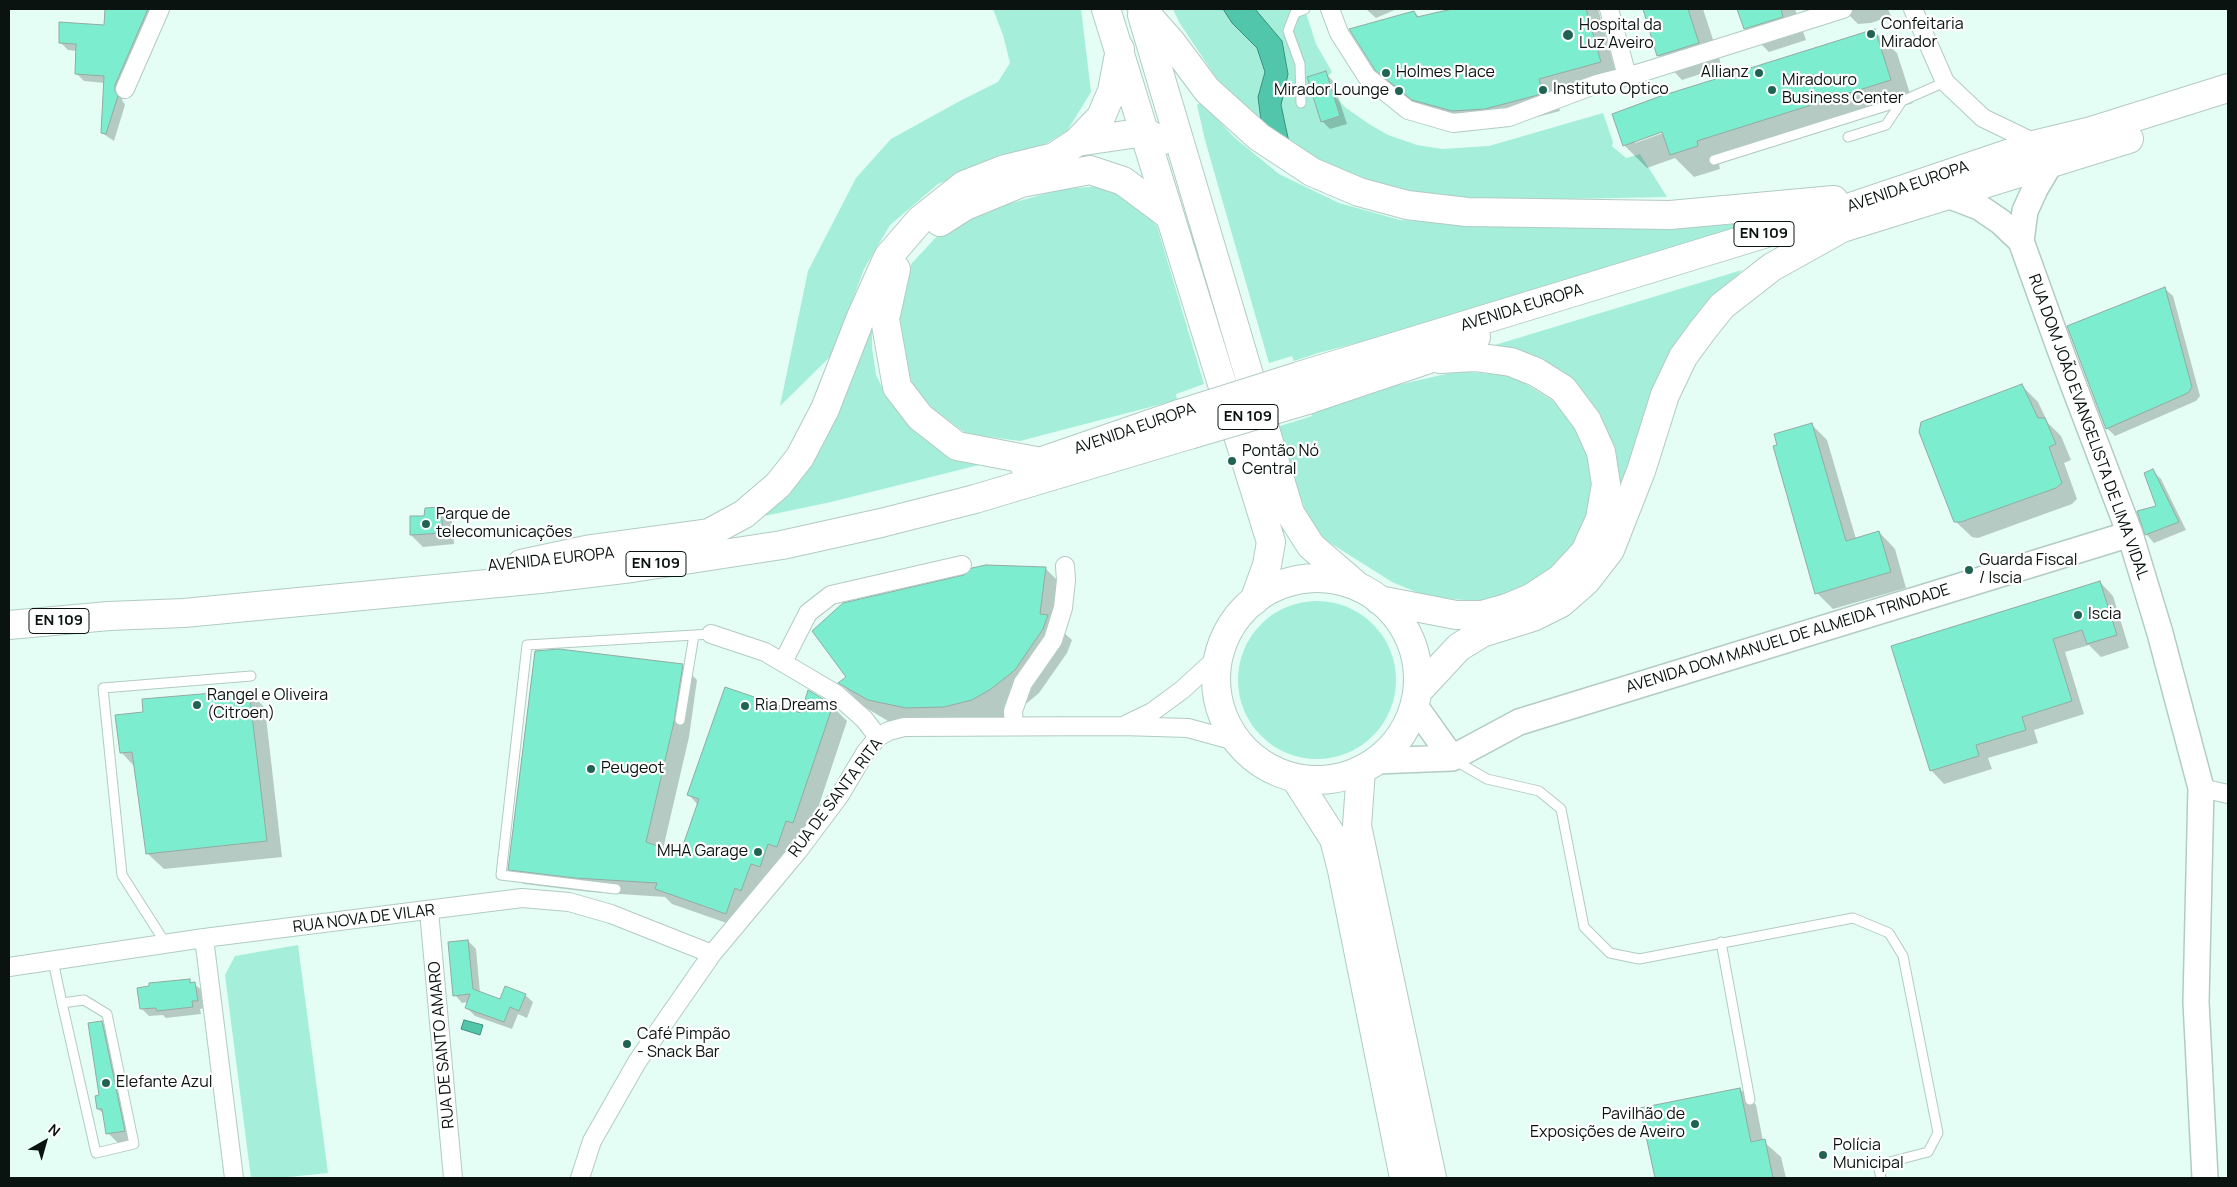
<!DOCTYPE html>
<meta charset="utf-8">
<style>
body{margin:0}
#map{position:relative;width:2237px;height:1187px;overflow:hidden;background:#e4fdf5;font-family:Manrope,sans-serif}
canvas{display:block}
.frame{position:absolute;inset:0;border:10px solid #0a1310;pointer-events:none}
.north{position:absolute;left:20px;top:1117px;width:50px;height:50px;-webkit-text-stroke:4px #fff;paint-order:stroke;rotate:38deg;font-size:14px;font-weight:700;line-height:20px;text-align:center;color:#0a1310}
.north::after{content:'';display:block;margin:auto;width:18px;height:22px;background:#0a1310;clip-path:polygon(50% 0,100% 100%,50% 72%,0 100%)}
</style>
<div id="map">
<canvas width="2237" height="1187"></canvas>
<div class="frame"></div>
<div class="north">N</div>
</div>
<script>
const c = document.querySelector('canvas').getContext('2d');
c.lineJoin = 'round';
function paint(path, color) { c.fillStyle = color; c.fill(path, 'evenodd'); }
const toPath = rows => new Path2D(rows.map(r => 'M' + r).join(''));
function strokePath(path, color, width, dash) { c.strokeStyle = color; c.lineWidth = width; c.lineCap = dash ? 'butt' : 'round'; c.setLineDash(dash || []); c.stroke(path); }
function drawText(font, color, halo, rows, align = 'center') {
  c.font = font + ' Manrope,sans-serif'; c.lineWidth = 4.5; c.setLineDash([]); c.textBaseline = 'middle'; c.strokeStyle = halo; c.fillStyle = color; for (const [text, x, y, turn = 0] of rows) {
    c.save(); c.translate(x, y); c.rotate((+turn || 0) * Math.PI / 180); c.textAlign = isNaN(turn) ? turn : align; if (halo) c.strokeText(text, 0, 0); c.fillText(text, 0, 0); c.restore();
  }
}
const green = toPath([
 [993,9,1081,9,1091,92,1067,131,1042,146,969,171,938,184,890,225,864,269,832,355,780,406,808,271,856,178,891,139,958,102,998,82,1010,63,1003,35],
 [1173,9,1295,9,1306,13,1316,44,1332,72,1323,81,1328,90,1346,108,1369,124,1388,135,1417,145,1442,149,1489,146,1603,113,1613,142,1612,146,1626,158,1640,154,1667,197,1515,200,1424,197,1316,165,1217,90,1215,76,1179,22],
 [1201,102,1235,138,1279,174,1339,203,1400,220,1487,224,1767,219,1418,327,1318,353,1294,361,1292,356,1269,363,1205,140,1197,105],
 [1102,186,1134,202,1157,226,1204,384,1176,394,1177,400,1020,441,967,434,934,410,914,387,901,355,895,321,898,292,912,263,941,232,976,213,1062,189],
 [1742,270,1694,322,1615,516,1606,435,1495,345],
 [872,310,872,348,876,375,887,397,907,422,928,441,947,453,979,465,831,502,755,518],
 [1459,371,1513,376,1555,402,1586,438,1593,473,1591,507,1576,542,1544,575,1518,591,1477,601,1428,597,1392,582,1324,539,1306,513,1277,427,1312,416,1310,410,1380,389],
 '1238 680a79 79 0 1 1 158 0a79 79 0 1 1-158 0Z',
 [298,945,328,1173,279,1178,251,1178,225,975,235,956]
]);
const water = toPath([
 [1223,9,1255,9,1282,41,1288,74,1281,105,1290,147,1262,128,1258,97,1265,72,1257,48,1232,23,1223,9],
 [464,1020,483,1025,480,1035,461,1029,464,1020]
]);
const shadow = toPath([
 [106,9,149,9,155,14,123,93,122,100,125,105,114,141,102,133,105,83,84,81,76,73,77,51,68,50,60,42,105,26],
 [1366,9,1397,9,1376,18],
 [1458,9,1598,9,1618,80,1556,97,1560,111,1503,126,1471,128,1432,118,1395,88,1376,69,1414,12,1420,18],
 [1644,9,1703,9,1722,67,1682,80,1659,56],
 [1738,9,1795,9,1806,40,1769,52,1745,28],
 [1843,9,1888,9,1891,16,1871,23,1858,24],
 [1874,31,1897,53,1913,103,1719,164,1720,169,1694,177,1675,158,1647,168,1624,145],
 [1668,129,1669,131,1635,143,1635,140],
 [1325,73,1333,81,1347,124,1330,129,1322,121],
 [2165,289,2173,296,2200,396,2196,401,2115,436,2107,428],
 [2022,386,2038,402,2048,423,2061,436,2071,460,2064,463,2077,499,2072,504,1978,538,1972,537,1955,521],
 [1811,424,1827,440,1856,539,1879,532,1895,549,1906,588,1833,609,1817,593],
 [2153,471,2161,479,2186,530,2154,543,2147,535,2138,512,2158,507],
 [440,508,452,520,454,544,423,547,411,535,426,518],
 [1045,568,1069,592,1064,633,1072,640,1067,653,1039,693,1015,713,996,723,893,724,863,706,840,683],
 [2100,582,2113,596,2129,648,2101,657,2089,645,2065,652,2084,714,2034,730,2038,743,1988,758,1992,769,1944,784,1931,770],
 [682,665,697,680,689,737,663,849,681,856,698,805,689,795,802,715,832,706,847,721,808,838,741,928,672,904,665,897,590,892,524,884,509,869],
 [249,692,265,708,282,857,164,869,147,853,135,767,121,752,145,714],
 [468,941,476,949,480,993,501,1000,525,995,533,1002,527,1018,518,1014,512,1029,475,1016,467,1008,469,1002,462,1003,455,995],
 [189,980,203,991,205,1008,200,1009,201,1014,166,1018,163,1015,149,1016,141,1008,150,987],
 [102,1022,114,1035,136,1143,120,1145,108,1133,104,1114,98,1109],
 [1740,1089,1756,1105,1763,1141,1781,1157,1786,1178,1656,1178,1642,1109]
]);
const building = toPath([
 [105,9,148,9,115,85,115,91,118,96,106,134,101,133,104,76,75,74,76,44,59,43,59,22,104,25,105,9],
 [1452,9,1586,9,1601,62,1539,79,1543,93,1538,95,1485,109,1452,111,1412,100,1375,70,1349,29,1414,11,1417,17,1452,9],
 [1643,9,1688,9,1699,43,1657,56,1643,9],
 [1737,9,1781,9,1783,17,1744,29,1737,9],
 [1875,29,1891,80,1697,141,1698,146,1670,155,1662,132,1623,146,1612,114,1658,97,1875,29],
 [1326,71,1340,116,1321,122,1307,77,1326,71],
 [2165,287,2192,387,2188,393,2106,429,2067,326,2165,287],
 [2022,384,2038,418,2045,418,2056,444,2049,447,2062,483,2056,488,1961,522,1954,522,1919,432,1921,422,2022,384],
 [1812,423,1846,541,1879,531,1891,572,1815,594,1773,446,1777,445,1774,434,1812,423],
 [2153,469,2179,522,2145,535,2137,511,2156,506,2144,473,2153,469],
 [441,507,443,533,410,535,410,516,424,516,425,508,441,507],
 [986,565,1046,567,1040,614,1048,615,1043,629,1015,670,991,689,972,700,944,707,906,708,868,700,838,683,846,677,812,631,843,603,964,575,972,568,986,565],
 [2100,581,2117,635,2087,644,2082,630,2053,639,2072,701,2022,717,2026,730,1976,745,1979,756,1930,771,1891,646,2100,581],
 [559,649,683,664,674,722,646,842,680,854,699,799,687,795,725,687,801,713,808,690,833,705,793,823,786,821,777,847,768,844,760,867,751,864,741,891,735,888,726,914,655,889,657,883,575,878,508,870,535,651,559,649],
 [249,690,267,841,146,854,132,752,120,753,115,715,143,712,142,699,249,690],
 [468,940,473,989,500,999,505,986,526,994,519,1011,510,1007,504,1022,465,1008,470,994,453,996,448,942,468,940],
 [190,979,190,983,195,982,198,1001,192,1001,193,1007,157,1011,156,1008,140,1009,137,988,149,986,149,983,190,979],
 [102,1021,125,1131,106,1134,102,1109,97,1109,95,1096,99,1095,88,1023,102,1021],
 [1740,1088,1751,1142,1765,1139,1773,1178,1655,1178,1640,1108,1740,1088]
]);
const lane = toPath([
 [1301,103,1300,64,1288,31,1295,13,1305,9],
 [1848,137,1886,125,1902,101],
 [1714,160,1902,101,1945,82],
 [680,720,694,635],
 [1454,760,1487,779,1539,791,1561,809,1584,927,1610,953,1639,959,1853,918,1889,933,1903,956,1938,1133,1928,1152,1878,1165,1881,1178],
 [616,889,501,875,527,645,711,634],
 [1721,942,1750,1100],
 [166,944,122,875,103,688,251,676],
 [53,961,62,1003,96,1153,134,1144,107,1014,84,1000,62,1003]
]);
const street = toPath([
 [1330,9,1339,33,1367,77,1408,110,1453,123,1509,117,1597,84,1640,73,1843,9],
 [1609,9,1627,76],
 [1913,9,1945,82,1983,118,2037,144],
 [125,89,160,9],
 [711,634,765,652,836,694,864,719,878,737],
 [783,662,808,613,831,595,962,565],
 [1127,724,1152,712,1182,690,1218,657],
 [1014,726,1013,711,1023,683,1053,640,1063,608,1066,580,1065,566],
 [2201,788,2228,794],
 [429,911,453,1178],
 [204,938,234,1178],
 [9,967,204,938,522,898,569,902,611,914,712,954],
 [580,1178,592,1141,637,1062,712,954,798,851,840,795,865,753,878,737,889,731,904,727,1122,726,1188,728,1239,742]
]);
const secondary = toPath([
 [1950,196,1979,207,2001,222,2021,241,2062,355,2130,534,2160,633,2201,788,2196,1002,2205,1178],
 [2021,241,2025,211,2035,189,2051,162],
 [1415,706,1452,758],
 [1376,761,1452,758,1519,722,2130,534]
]);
const primary = toPath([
 [1106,9,1271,542,1267,565,1254,601],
 [1142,9,1172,43,1207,90,1259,137,1312,172,1359,192,1407,205,1467,212,1670,215,1834,200],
 [1142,15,1290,513,1311,546,1355,584],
 [1077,142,1145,132,1161,141],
 [940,222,965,206,1021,183,1090,170,1123,181,1170,216],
 [1836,230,2129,139],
 [896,269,885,319,897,387,920,417,957,446,1041,462],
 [1299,376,1842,210,2037,144,2091,131,2228,88],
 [1307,400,1429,359,1476,337],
 [1025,467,1182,413],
 [521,564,591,549,709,533,744,514,778,485,800,457,825,409,861,317,888,257,920,220,964,185,1005,169,1054,157,1077,142,1101,117,1112,91,1120,49],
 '1216 679a101 101 0 1 1 202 0a101 101 0 1 1-202 0Z',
 [1379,600,1456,615,1482,615,1507,608,1531,598,1560,579,1585,552,1600,519,1606,484,1601,452,1587,421,1563,389,1536,372,1511,362,1475,357,1440,359],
 [9,625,109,616,184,613,540,579,632,568,782,545,881,523,975,499,1189,435],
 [1417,692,1459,647,1482,633,1533,617,1561,603,1586,581,1610,550,1641,471,1665,395,1683,357,1702,331,1722,306,1772,267,1844,227],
 [1361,770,1357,826,1432,1178],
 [1295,778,1334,839,1342,870,1404,1178]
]);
const primaryBridge = toPath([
 [1182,413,1299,376],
 [1189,435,1307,400]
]);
const markers = [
 [1871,34,5,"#206353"],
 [1568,35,6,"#206353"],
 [1386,73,5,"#206353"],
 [1759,73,5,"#206353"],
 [1543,90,5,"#206353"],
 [1772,90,5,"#206353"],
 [1399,91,5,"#206353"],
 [1232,461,5,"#206353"],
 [426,524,5,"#206353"],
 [1969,570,5,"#206353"],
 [2078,615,5,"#206353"],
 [197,705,5,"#206353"],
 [745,706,5,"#206353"],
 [591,769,5,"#206353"],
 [758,852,5,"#206353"],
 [627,1044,5,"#206353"],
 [106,1083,5,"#206353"],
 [1695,1124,5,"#206353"],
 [1823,1155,5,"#206353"]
];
const shields = [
 [1764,234,60],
 [1248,417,60],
 [656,564,60],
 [59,621,60]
];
const shieldNames = [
 ["EN 109",1764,234],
 ["EN 109",1248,417],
 ["EN 109",656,564],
 ["EN 109",59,621]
];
const poiNames = [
 ["Confeitaria",1881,25],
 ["Mirador",1881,43],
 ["Hospital da",1579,26],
 ["Luz Aveiro",1579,44],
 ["Holmes Place",1396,73],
 ["Allianz",1749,73,"right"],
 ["Miradouro",1782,81],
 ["Business Center",1782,99],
 ["Instituto Optico",1553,90],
 ["Mirador Lounge",1389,91,"right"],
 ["Pontão Nó",1242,452],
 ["Central",1242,470],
 ["Parque de",436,515],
 ["telecomunicações",436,533],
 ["Guarda Fiscal",1979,561],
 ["/ Iscia",1979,579],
 ["Iscia",2088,615],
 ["Rangel e Oliveira",207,696],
 ["(Citroen)",207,714],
 ["Ria Dreams",755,706],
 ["Peugeot",601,769],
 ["MHA Garage",748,852,"right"],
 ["Café Pimpão",637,1035],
 ["- Snack Bar",637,1053],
 ["Elefante Azul",116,1083],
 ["Pavilhão de",1685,1115,"right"],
 ["Exposições de Aveiro",1685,1133,"right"],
 ["Polícia",1833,1146],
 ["Municipal",1833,1164]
];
const streetNames = [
 ["AVENIDA EUROPA",1908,187,-19],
 ["AVENIDA EUROPA",1522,308,-17],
 ["RUA DOM JOÃO EVANGELISTA DE LIMA VIDAL",2088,427,70],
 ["AVENIDA EUROPA",1135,429,-19],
 ["AVENIDA EUROPA",551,560,-6],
 ["AVENIDA DOM MANUEL DE ALMEIDA TRINDADE",1788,639,-17],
 ["RUA DE SANTA RITA",836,798,-53],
 ["RUA NOVA DE VILAR",364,919,-7],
 ["RUA DE SANTO AMARO",442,1045,-95]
];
paint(green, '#a5eed9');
paint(water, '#52c6aa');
strokePath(water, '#3c907c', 1);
paint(shadow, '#0003');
paint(building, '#7cedcf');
strokePath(building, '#92aaa2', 1);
strokePath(lane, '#b2cbc3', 11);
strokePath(street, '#b2cbc3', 20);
strokePath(secondary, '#b2cbc3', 28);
strokePath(primary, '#b2cbc3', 30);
strokePath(lane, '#fff', 9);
strokePath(street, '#fff', 18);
strokePath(secondary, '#fff', 25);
strokePath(primary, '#fff', 28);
strokePath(primaryBridge, '#b2cbc3', 30, []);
strokePath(primaryBridge, '#fff', 28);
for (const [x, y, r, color] of markers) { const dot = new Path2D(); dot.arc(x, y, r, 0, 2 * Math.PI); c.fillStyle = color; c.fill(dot); strokePath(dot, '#fff', 2); }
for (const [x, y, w] of shields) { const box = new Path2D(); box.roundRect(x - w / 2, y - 12.5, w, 25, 4); c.fillStyle = '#fff'; c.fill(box); strokePath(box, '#0a1310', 1); }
drawText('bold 15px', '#0a1310', null, shieldNames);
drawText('16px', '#0a1310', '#fff', poiNames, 'left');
drawText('16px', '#0a1310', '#fff', streetNames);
</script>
